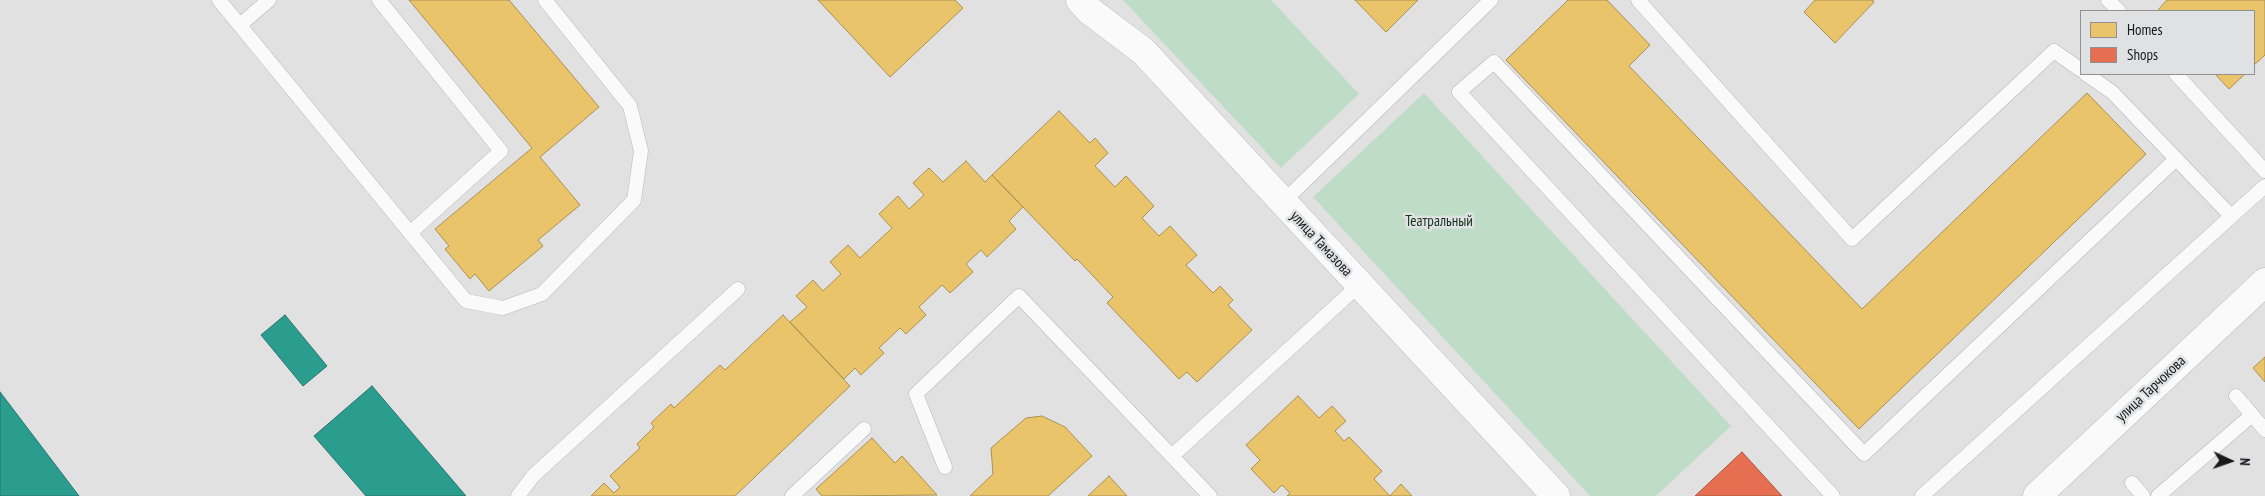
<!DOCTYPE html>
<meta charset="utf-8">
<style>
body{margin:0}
#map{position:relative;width:2265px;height:496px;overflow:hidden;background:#e1e1e2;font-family:"PT Sans Narrow",sans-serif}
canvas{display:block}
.legend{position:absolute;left:2080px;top:10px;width:175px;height:65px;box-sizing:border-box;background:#e0e1e3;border:1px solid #909192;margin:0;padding:6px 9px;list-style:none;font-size:15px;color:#181819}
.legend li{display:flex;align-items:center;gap:10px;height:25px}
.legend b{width:25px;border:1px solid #909192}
.north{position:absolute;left:2205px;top:436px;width:50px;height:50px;-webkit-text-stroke:4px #e0e1e3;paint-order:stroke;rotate:93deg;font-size:14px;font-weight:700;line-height:20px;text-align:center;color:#181819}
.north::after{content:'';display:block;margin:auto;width:18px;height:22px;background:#181819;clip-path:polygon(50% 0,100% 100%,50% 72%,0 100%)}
</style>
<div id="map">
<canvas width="2265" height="496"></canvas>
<ul class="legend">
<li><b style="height:14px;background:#e9c46a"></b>Homes</li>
<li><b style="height:14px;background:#e76f51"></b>Shops</li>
</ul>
<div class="north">N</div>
</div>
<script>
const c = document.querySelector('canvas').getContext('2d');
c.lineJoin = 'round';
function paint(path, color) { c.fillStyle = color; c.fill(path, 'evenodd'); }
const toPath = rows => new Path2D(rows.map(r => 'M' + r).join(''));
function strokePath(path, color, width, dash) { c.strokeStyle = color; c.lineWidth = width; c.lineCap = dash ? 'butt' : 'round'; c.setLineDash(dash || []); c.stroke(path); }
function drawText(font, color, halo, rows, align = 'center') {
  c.font = font + ' "PT Sans Narrow",sans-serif'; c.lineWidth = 5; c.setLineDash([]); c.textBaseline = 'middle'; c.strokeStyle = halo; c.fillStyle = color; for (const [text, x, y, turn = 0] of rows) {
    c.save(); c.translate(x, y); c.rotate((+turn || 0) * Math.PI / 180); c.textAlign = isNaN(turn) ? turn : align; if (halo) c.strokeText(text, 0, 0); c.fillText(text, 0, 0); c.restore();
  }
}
const green = toPath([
 [1123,0,1271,0,1359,94,1281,168],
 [1424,93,1731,426,1656,496,1590,496,1313,197]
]);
const homes = toPath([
 [409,0,509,0,599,107,540,157,580,205,538,240,543,246,489,291,475,274,470,279,445,249,449,246,435,229,532,148,409,0],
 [818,0,955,0,963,8,890,77,818,0],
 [1355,0,1418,0,1386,32,1355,0],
 [1568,0,1607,0,1650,45,1629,66,1862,309,2087,93,2146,154,1859,429,1506,60,1568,0],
 [1815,0,1873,0,1874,2,1835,43,1804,12,1815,0],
 [2167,0,2265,0,2265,55,2254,65,2254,11,2157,11,2167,0],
 [2215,74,2245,74,2229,89,2215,74],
 [1059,111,1090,143,1095,138,1108,153,1095,166,1115,187,1126,176,1154,206,1142,218,1159,236,1170,226,1197,255,1186,265,1213,293,1220,286,1233,300,1228,305,1252,330,1197,382,1187,372,1179,379,1107,303,1113,297,1077,259,1075,261,992,175,1059,111],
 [966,161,985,182,992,175,1023,207,1009,221,1016,229,987,257,981,250,966,264,973,272,950,293,942,285,919,307,926,315,906,334,900,328,879,348,884,353,861,375,855,368,844,379,790,322,807,307,796,296,813,280,823,291,841,274,830,262,848,245,860,258,892,228,879,214,898,196,909,209,924,195,913,183,929,168,943,182,966,161],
 [783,315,850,386,735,496,591,496,604,483,614,493,620,487,610,476,640,448,637,444,654,427,651,423,671,404,674,408,720,365,725,370,783,315],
 [2265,357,2265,382,2253,368,2265,357],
 [1298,396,1319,418,1332,406,1346,421,1335,431,1344,441,1349,437,1382,471,1374,479,1390,496,1401,484,1412,496,1287,496,1290,493,1282,485,1274,493,1251,469,1260,460,1246,445,1298,396],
 [1042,416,1065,427,1092,456,1048,496,970,496,993,474,991,448,1026,418,1042,416],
 [872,438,895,463,902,456,937,495,822,496,816,489,872,438],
 [1109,476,1127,496,1088,496,1109,476]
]);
const shops = toPath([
 [1742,452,1782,496,1695,496,1742,452]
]);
const schools = toPath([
 [285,315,327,366,303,386,261,335,285,315],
 [372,386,466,496,366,496,314,436,372,386],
 [0,392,79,496,0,496,0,392]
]);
const service = toPath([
 [219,0,466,301,503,308,542,294,634,200,641,151,630,106,545,0],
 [379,0,501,151,410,233],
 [1638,0,1852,239,2054,51,2081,70],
 [2108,0,2119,11],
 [240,25,269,0],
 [2086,74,2112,92,2231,216],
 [2176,74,2265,171],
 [1283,202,1491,0],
 [2236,396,2265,430],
 [1172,456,1359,285],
 [945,467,916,394,1019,296,1210,496],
 [2132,483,2143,496],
 [518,496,533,476,738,289],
 [792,496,864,429],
 [1833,496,1459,92,1494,62,1864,454,2176,159],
 [1922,496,2265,186],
 [2158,496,2252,415]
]);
const minor = toPath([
 [1080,0,1090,11,1143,51,1556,496]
]);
const tertiary = toPath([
 [2037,496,2265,282]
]);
const parkNames = [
 ["Театральный",1439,222]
];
const streetNames = [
 ["улица Тамазова",1321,244,47],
 ["улица Тарчокова",2151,389,-43]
];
paint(green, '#bfdcc6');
paint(homes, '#e9c46a');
strokePath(homes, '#aa9052', 1);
paint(shops, '#e76f51');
strokePath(shops, '#a95540', 1);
paint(schools, '#2a9d8f');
strokePath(schools, '#25756c', 1);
strokePath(service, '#b7b7b8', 15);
strokePath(minor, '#b7b7b8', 29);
strokePath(tertiary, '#b7b7b8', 29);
strokePath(service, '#fafafb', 14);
strokePath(minor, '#fafafb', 28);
strokePath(tertiary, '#fafafb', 28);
drawText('15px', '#13331d', '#e0e1e3', parkNames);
drawText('15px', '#181819', '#e0e1e3', streetNames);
</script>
